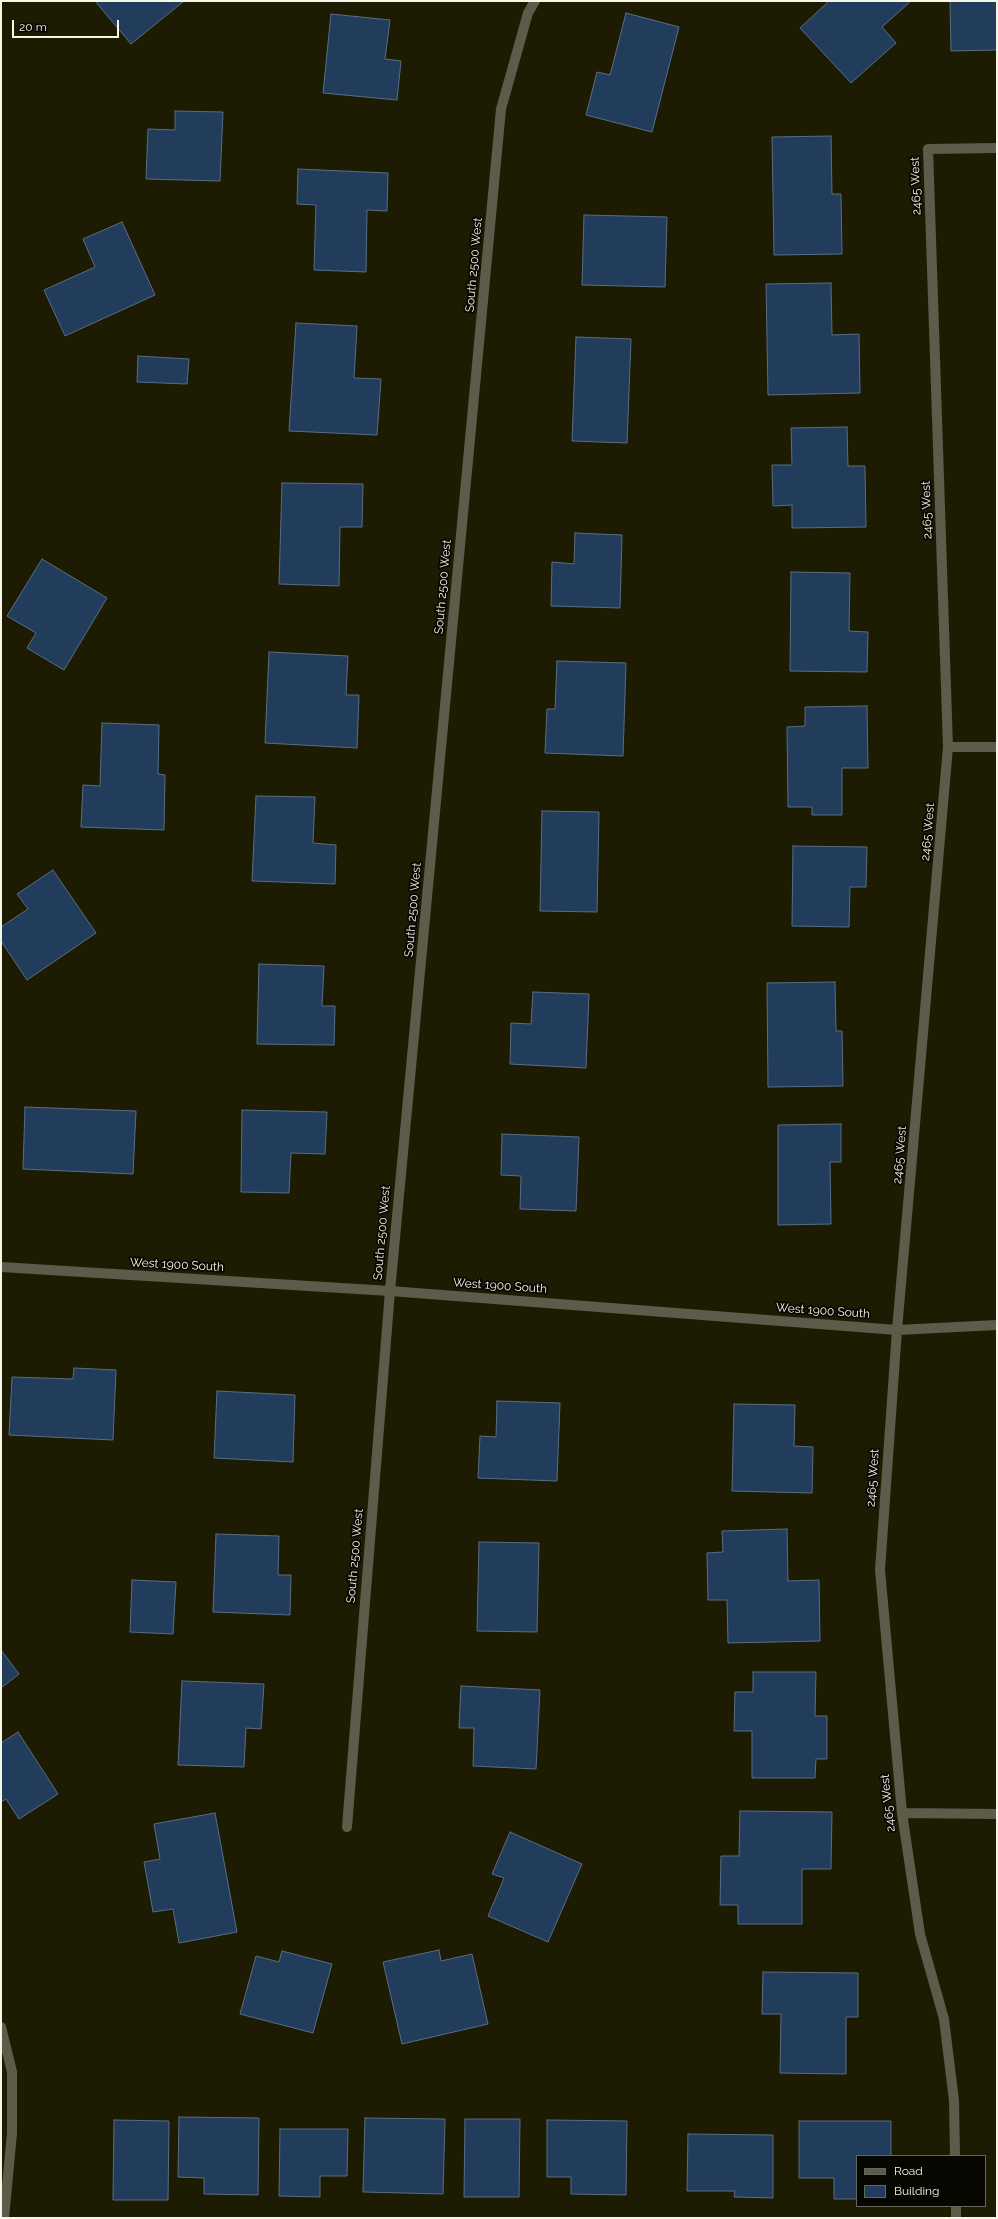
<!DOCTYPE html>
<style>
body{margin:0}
#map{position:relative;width:998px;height:2219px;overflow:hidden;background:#1d1c03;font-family:Raleway,sans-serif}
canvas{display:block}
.frame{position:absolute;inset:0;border:2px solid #f5f6e6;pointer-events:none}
.legend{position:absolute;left:856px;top:2155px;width:130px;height:52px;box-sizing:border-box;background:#070601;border:1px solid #66665d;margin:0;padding:5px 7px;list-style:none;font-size:12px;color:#f5f6e6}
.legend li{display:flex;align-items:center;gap:8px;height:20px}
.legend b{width:20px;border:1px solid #66665d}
.scale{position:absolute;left:12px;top:20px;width:107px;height:18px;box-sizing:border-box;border:2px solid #f5f6e6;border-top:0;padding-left:5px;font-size:12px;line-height:14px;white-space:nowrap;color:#f5f6e6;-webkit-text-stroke:3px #070601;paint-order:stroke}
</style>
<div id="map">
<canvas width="998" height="2219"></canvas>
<div class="frame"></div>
<ul class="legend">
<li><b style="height:5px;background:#5c5c4a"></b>Road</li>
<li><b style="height:11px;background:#213d5b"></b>Building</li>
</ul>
<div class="scale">20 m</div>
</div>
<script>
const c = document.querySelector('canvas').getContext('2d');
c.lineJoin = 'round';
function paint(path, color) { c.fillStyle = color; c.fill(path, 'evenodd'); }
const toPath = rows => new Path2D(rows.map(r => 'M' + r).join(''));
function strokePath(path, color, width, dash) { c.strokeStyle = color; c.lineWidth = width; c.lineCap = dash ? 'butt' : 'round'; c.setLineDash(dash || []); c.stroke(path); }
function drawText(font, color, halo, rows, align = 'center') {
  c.font = font + ' Raleway,sans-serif'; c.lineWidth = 3.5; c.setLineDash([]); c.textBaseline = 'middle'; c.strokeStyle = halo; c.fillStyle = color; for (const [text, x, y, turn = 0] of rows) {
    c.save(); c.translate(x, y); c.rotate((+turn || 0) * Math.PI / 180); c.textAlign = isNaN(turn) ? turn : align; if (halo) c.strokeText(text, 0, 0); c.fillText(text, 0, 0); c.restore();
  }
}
const building = toPath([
 [95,1,184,1,131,44,95,1],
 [829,1,911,1,882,27,896,43,851,83,800,28,829,1],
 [950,1,997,1,997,50,951,51,950,1],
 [626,13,679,27,652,132,586,115,597,72,610,75,626,13],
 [331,14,390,20,385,59,401,61,397,100,323,93,331,14],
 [175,111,223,112,220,181,146,179,148,129,175,130,175,111],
 [831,136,832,194,841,194,842,254,774,255,772,137,831,136],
 [298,169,388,173,387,211,367,210,366,272,314,270,316,205,297,204,298,169],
 [584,215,667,217,665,287,582,285,584,215],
 [122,222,155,295,65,336,44,290,95,267,83,239,122,222],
 [831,283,832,335,859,334,860,393,768,395,766,284,831,283],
 [296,323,357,326,354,378,381,379,377,435,289,431,296,323],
 [576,337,631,339,627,443,572,441,576,337],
 [138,356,189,359,187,384,137,382,138,356],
 [847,427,848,466,865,466,866,527,792,528,792,505,773,506,772,465,792,465,791,428,847,427],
 [282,483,363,484,362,527,340,527,339,586,279,584,282,483],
 [575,533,622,535,620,608,551,606,552,562,574,564,575,533],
 [42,559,107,598,64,670,27,648,36,633,7,616,42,559],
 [791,572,850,573,849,631,868,632,867,672,790,671,791,572],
 [269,652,348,656,346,695,359,695,357,748,265,743,269,652],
 [557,661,626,663,623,756,545,753,547,709,555,709,557,661],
 [867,706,868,768,842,768,842,815,812,815,812,807,788,807,787,727,805,726,805,707,867,706],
 [102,723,159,725,158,774,165,775,164,830,81,827,83,785,100,786,102,723],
 [256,796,315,797,313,843,336,845,335,884,252,881,256,796],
 [542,811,599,812,597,912,540,911,542,811],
 [793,846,867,847,866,887,850,887,849,927,792,926,793,846],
 [53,870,96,933,27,980,1,941,1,927,28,909,17,894,53,870],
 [259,964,324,966,322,1006,335,1006,334,1045,257,1044,259,964],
 [835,982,836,1031,842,1031,843,1086,768,1087,767,983,835,982],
 [533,992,589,994,586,1068,510,1064,511,1023,531,1024,533,992],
 [25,1107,136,1111,133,1174,23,1169,25,1107],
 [242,1110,327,1112,325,1154,291,1153,289,1193,241,1192,242,1110],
 [841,1124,841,1162,830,1162,831,1224,778,1225,778,1125,841,1124],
 [502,1134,579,1137,576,1211,520,1209,521,1176,501,1175,502,1134],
 [74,1368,116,1370,113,1440,9,1435,12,1377,73,1379,74,1368],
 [217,1391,295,1395,293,1462,214,1458,217,1391],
 [497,1401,560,1403,557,1481,478,1478,480,1436,496,1437,497,1401],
 [734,1404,795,1405,794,1446,813,1447,812,1493,732,1491,734,1404],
 [787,1529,788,1581,819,1580,820,1641,728,1643,727,1600,708,1600,707,1553,723,1552,722,1531,787,1529],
 [216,1534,279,1536,278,1575,291,1575,290,1615,213,1612,216,1534],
 [479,1542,539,1543,537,1632,477,1631,479,1542],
 [132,1580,176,1582,173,1634,130,1632,132,1580],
 [1,1650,19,1674,1,1688,1,1650],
 [753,1672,816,1672,815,1716,827,1716,827,1759,816,1759,815,1778,752,1778,752,1731,734,1731,735,1692,753,1692,753,1672],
 [182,1681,264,1684,261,1729,246,1728,244,1767,178,1765,182,1681],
 [461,1686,540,1690,536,1769,473,1766,474,1728,459,1728,461,1686],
 [18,1732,58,1794,19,1819,6,1799,1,1802,1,1743,18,1732],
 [740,1811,832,1812,831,1869,802,1869,802,1924,738,1924,738,1905,720,1905,721,1856,739,1856,740,1811],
 [215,1813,237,1932,179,1943,173,1909,153,1912,144,1862,160,1859,154,1824,215,1813],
 [510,1832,582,1864,548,1942,488,1916,504,1878,492,1874,510,1832],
 [439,1950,441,1961,472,1954,488,2024,402,2044,383,1962,439,1950],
 [282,1951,332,1964,313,2033,240,2014,256,1956,279,1962,282,1951],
 [763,1972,858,1973,858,2017,846,2017,846,2074,780,2073,781,2014,762,2014,763,1972],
 [179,2117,259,2118,258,2195,204,2194,204,2178,178,2177,179,2117],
 [365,2118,445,2119,443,2194,363,2192,365,2118],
 [465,2119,520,2119,519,2197,464,2197,465,2119],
 [114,2120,169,2121,168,2200,113,2200,114,2120],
 [547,2120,627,2121,626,2195,571,2194,571,2177,547,2177,547,2120],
 [799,2121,891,2121,891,2156,857,2156,857,2199,834,2199,834,2178,799,2178,799,2121],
 [280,2129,348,2129,347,2176,320,2176,320,2197,279,2196,280,2129],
 [688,2134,773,2135,773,2198,734,2197,735,2191,687,2191,688,2134]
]);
const street = toPath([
 [948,747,997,747],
 [1,1267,390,1291,897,1330,997,1325],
 [902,1813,997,1814],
 [347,1827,390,1291,501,109,528,13,535,1],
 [1,2027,12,2072,12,2133,4,2218],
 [955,2156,954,2101,944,2019,920,1934,902,1813,880,1570,897,1330,948,747,928,149,997,148],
 [956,2206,956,2218]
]);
const streetNames = [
 ["2465 West",916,186,-92],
 ["South 2500 West",474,265,-85],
 ["2465 West",927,510,-92],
 ["South 2500 West",443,587,-85],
 ["2465 West",928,832,-85],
 ["South 2500 West",413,910,-85],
 ["2465 West",900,1155,-85],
 ["South 2500 West",382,1233,-85],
 ["West 1900 South",177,1265,3],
 ["West 1900 South",500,1286,4],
 ["West 1900 South",823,1311,4],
 ["2465 West",873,1478,-86],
 ["South 2500 West",355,1556,-85],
 ["2465 West",888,1803,-96]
];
paint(building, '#213d5b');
strokePath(building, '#5a6d84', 1);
strokePath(street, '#5c5c4a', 10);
drawText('12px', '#f5f6e6', '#070601', streetNames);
</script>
